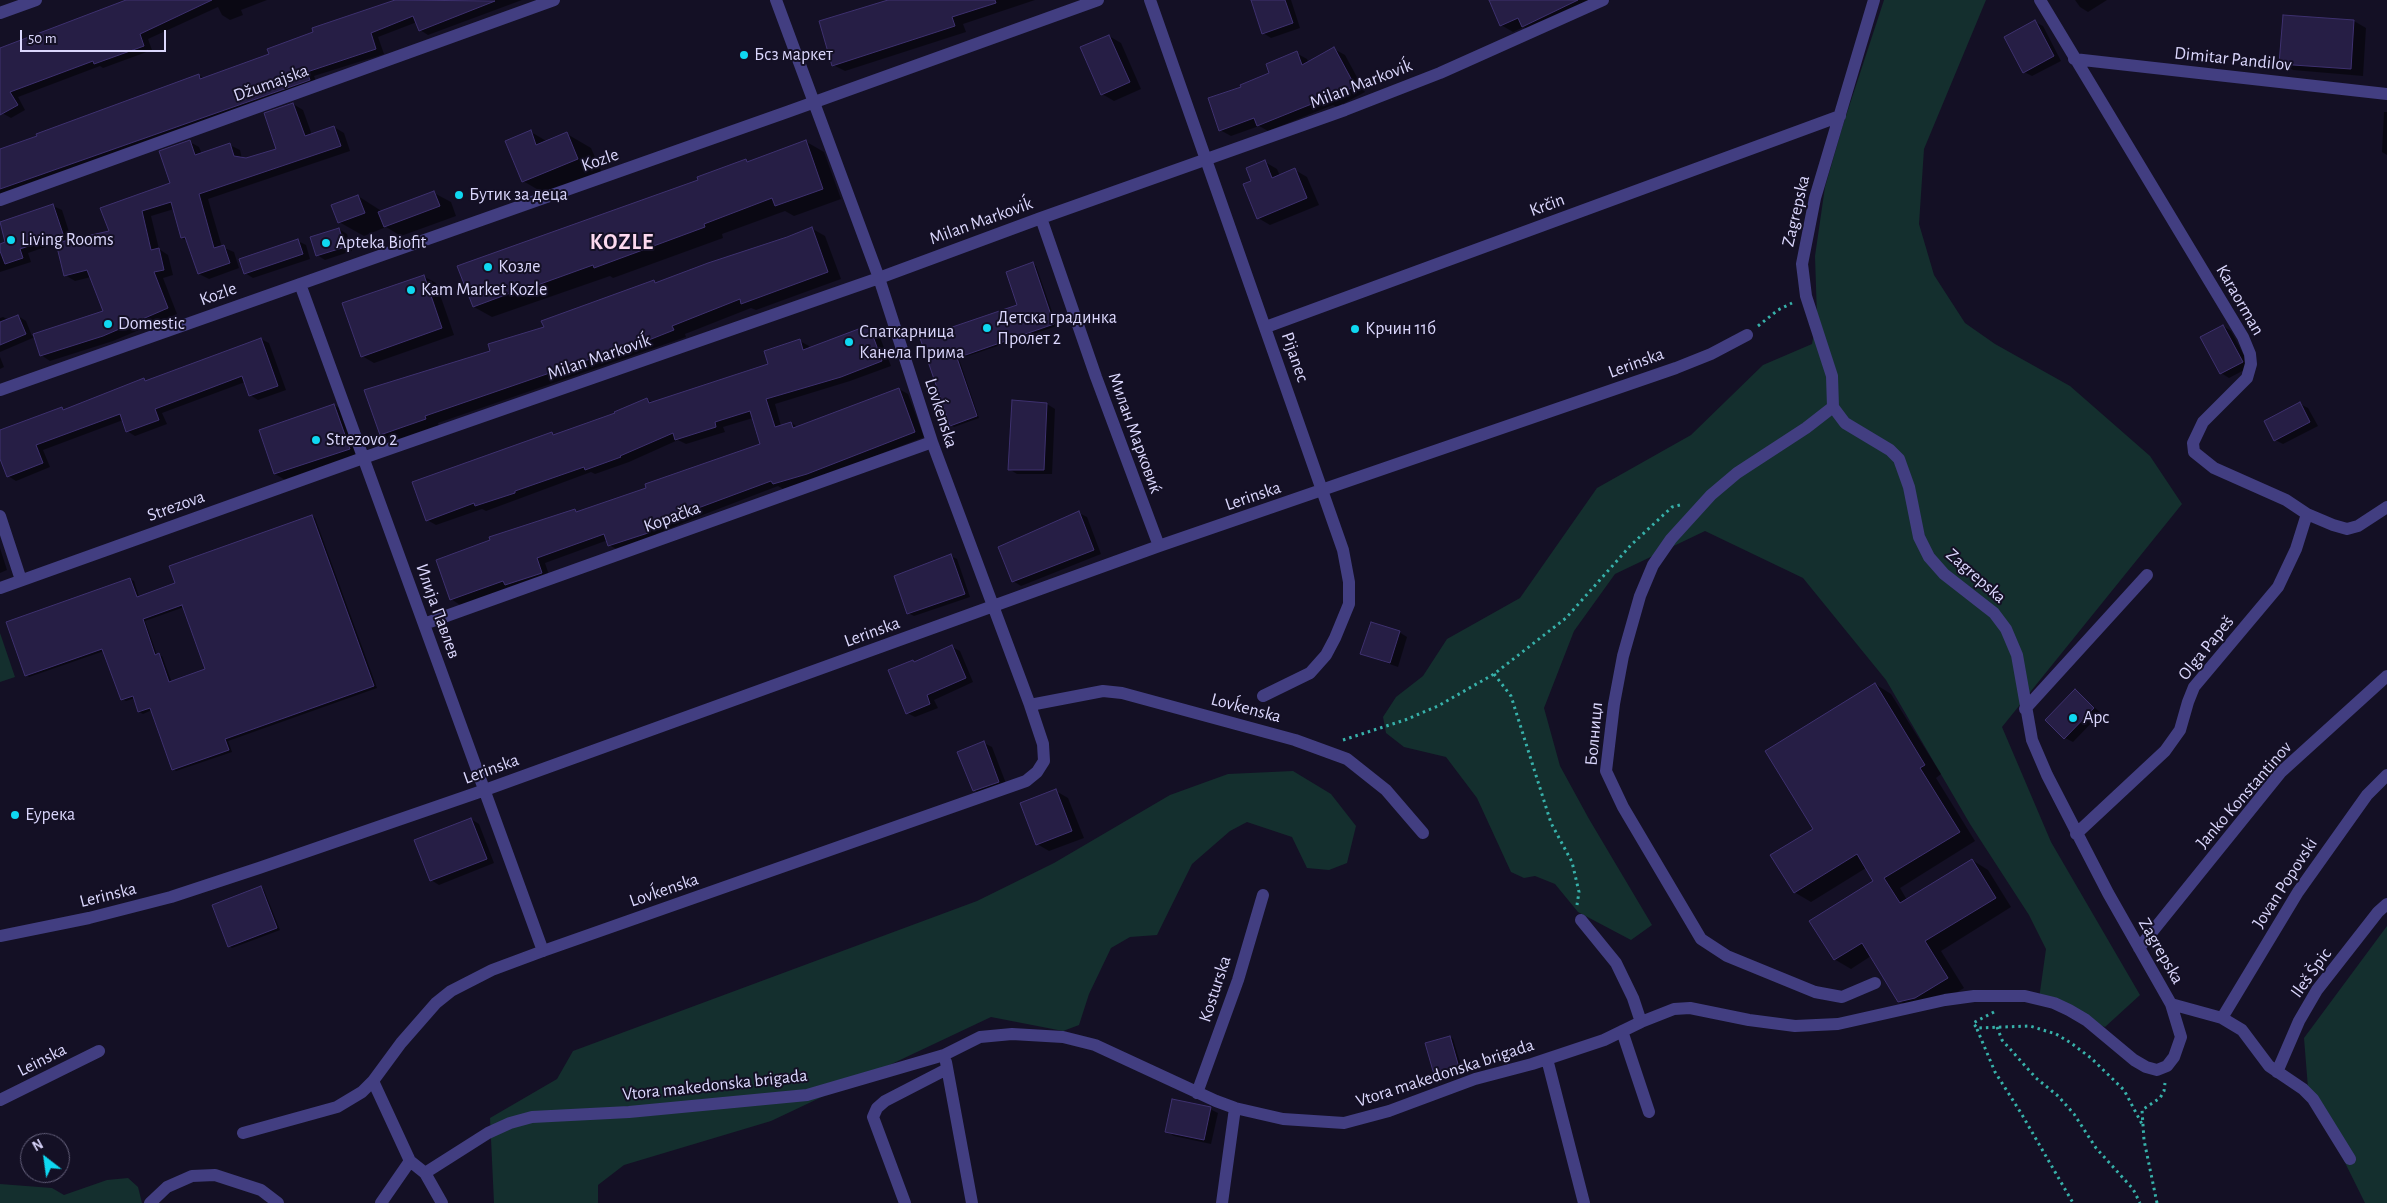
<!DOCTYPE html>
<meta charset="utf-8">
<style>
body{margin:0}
#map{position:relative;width:2387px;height:1203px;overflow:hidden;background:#141025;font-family:"Alegreya Sans",sans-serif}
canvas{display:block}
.north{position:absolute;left:20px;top:1133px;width:50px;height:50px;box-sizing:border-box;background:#141025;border:1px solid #64607b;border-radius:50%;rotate:330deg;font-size:14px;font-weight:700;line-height:20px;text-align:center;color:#dbd7fd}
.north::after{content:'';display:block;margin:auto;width:18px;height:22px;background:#0fd8f1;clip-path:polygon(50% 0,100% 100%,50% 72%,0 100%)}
.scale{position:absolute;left:20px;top:30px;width:146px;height:22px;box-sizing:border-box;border:2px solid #dbd7fd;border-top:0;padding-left:6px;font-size:15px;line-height:18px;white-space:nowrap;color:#dbd7fd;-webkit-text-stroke:4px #141025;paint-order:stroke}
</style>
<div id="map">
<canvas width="2387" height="1203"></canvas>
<div class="north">N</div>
<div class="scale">50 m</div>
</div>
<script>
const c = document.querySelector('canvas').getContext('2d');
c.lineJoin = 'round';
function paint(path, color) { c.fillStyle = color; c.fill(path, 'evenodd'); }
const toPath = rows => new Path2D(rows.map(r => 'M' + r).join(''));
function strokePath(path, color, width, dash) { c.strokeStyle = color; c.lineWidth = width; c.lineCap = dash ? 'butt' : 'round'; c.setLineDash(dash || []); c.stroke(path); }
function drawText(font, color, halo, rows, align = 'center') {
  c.font = font + ' "Alegreya Sans",sans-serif'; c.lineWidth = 4; c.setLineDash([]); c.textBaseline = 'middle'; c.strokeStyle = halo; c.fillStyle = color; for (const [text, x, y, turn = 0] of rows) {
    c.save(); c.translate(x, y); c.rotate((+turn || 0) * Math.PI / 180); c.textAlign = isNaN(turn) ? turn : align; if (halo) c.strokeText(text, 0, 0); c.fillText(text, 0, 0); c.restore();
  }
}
const green = toPath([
 [1884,0,1986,0,1924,149,1919,224,1934,275,1965,323,1995,344,2070,386,2150,456,2182,504,2002,727,2051,842,2140,995,2105,1027,2039,999,2046,949,2029,915,1970,824,1886,680,1803,578,1705,531,1615,574,1574,631,1544,708,1560,766,1589,819,1652,925,1631,940,1578,912,1555,884,1535,876,1524,878,1511,872,1477,798,1446,757,1404,747,1386,733,1383,717,1396,697,1423,676,1447,639,1520,598,1597,488,1691,435,1763,365,1812,344,1817,317,1815,256,1825,187,1843,125],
 [0,633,15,677,0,682],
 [1293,771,1331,794,1356,826,1347,863,1329,870,1307,868,1292,837,1247,822,1230,831,1192,864,1157,935,1130,937,1111,948,1089,994,1079,1025,1063,1031,991,1017,771,1121,624,1165,598,1185,598,1203,494,1203,490,1118,557,1079,573,1051,977,901,1054,863,1170,795,1228,774],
 [2387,926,2387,1203,2365,1203,2308,1088,2304,1038],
 [128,1178,138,1187,142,1203,0,1203,0,1184,52,1188,64,1195,107,1180]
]);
const shadow = toPath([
 [131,0,267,0,241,10,243,15,230,20,222,15,218,7,148,39,152,50,103,68,100,66,18,97,25,110,11,118,2,113,0,110,0,49],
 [399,0,522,0,428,35,420,30,417,22,378,37,384,54,314,76,317,84,0,196,0,150,199,75,205,79,271,55],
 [890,0,1035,0,963,24,966,32,845,71,833,65],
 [1252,0,1291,0,1300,28,1271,38,1263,33],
 [1490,0,1610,0,1536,33,1524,27,1513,32,1501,25],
 [2075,0,2107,0,2088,12,2080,7],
 [2354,21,2366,28,2363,76,2293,70,2281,63],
 [2035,22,2043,26,2061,61,2032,76,2024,72],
 [1109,36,1121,43,1141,89,1114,101,1102,94],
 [1334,49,1345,55,1365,92,1337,107,1333,105,1268,131,1259,126,1231,136,1220,130,1243,87,1271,74,1296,53,1307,59,1309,63],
 [293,104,303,110,312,135,334,127,344,133,350,151,208,199,222,247,234,252,239,268,209,279,199,274,187,241,182,238,174,209,151,216,159,249,168,255,173,275,163,278,177,314,113,341,50,361,41,355,35,337,0,352,0,318,3,317,9,320,18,316,26,321,32,336,105,312,91,277,75,281,65,275,57,243,28,253,31,262,0,272,0,245,6,243,0,224,53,206,62,210,71,238,59,242,59,244,111,232,171,184,190,142,199,147,202,154,230,145,240,150,242,159,246,160,278,150],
 [2384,112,2387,112,2387,155,2382,152],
 [531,132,548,142,567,134,591,148,602,173,547,195,523,181],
 [805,141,824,152,841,199,794,216,785,211,722,234,723,238,613,278,610,276,492,317,474,307,699,181,746,160,749,162],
 [1265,162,1277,169,1280,176,1295,170,1307,177,1319,205,1270,225,1258,218],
 [434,193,451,202,456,216,401,236,386,227,364,236,339,222,358,196,383,212],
 [811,228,825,236,841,279,756,310,751,308,685,334,686,337,438,423,439,426,394,442,381,434,492,352,654,282,658,283],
 [339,229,347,234,352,251,325,260,317,255],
 [298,241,306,245,310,259,253,278,245,273],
 [1032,264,1036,266,1057,326,959,359,979,418,954,427,951,425,921,339,1018,306],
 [423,276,436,283,454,335,374,363,362,356],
 [2223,326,2231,331,2250,367,2229,378,2221,373],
 [869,327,878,332,891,366,850,381,775,404,781,426,791,423,798,427,899,389,908,394,924,437,816,479,783,489,778,486,700,516,656,534,657,538,618,550,609,545,608,540,545,563,550,578,460,605,451,599,574,511,578,512,648,489,762,445,753,418,723,427,725,432,686,444,678,440,629,462,595,474,591,472,486,511,482,509,436,525,427,520,552,433,556,436,616,414,647,399,653,403,770,365,800,341,809,346,810,349],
 [261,339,269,343,286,390,258,400,250,395,245,382,162,413,167,424,135,436,127,431,123,420,43,450,50,467,16,481,8,476,0,455,0,431,62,408,65,410,144,379,147,381],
 [0,357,4,367,0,369],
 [1047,404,1055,409,1052,474,1017,474,1009,469],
 [2300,404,2308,408,2318,426,2283,444,2275,440],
 [334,405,347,412,361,455,287,481,275,474],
 [1079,513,1087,517,1101,554,1021,586,1013,581],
 [312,516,315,518,377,688,228,741,232,752,176,771,173,769,152,710,143,714,139,712,135,698,126,701,122,699,104,651,29,677,26,675,130,579,134,581,139,597,177,584],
 [184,607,207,670,172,683,162,656,157,655,145,621],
 [0,548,7,570,0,573],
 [951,556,957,559,970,597,914,616,908,613],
 [1399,632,1407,637,1398,667,1362,654],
 [952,647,960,651,973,682,934,700,938,708,915,717,907,713,915,663],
 [1875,684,1891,694,1941,774,1936,778,1975,841,1900,888,1907,900,1972,860,1988,870,2011,907,1941,951,1964,988,1932,1007,1916,1011,1899,1001,1871,956,1851,969,1834,959,1875,881,1866,868,1811,902,1794,892,1815,829],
 [2075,691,2101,713,2073,742,2065,738],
 [984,743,992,747,1007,786,982,795,974,790],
 [1056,791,1068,798,1084,838,1049,851,1037,844],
 [471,819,479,824,494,863,439,885,431,880],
 [261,888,264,890,280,930,232,948,229,946],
 [1450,1037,1453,1039,1463,1072,1439,1079,1436,1077],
 [1210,1109,1218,1113,1211,1144,1174,1136,1166,1131]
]);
const building = toPath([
 [126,0,212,0,140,34,144,46,94,64,93,61,10,92,18,105,0,115,0,48,126,0],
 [395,0,495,1,419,31,413,16,371,33,376,49,307,72,310,80,0,189,0,149,37,136,36,134,199,74,200,79,269,54,267,49,313,32,312,28,395,0],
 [888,0,995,0,996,3,952,17,955,26,832,66,819,21,888,0],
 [1251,0,1285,0,1293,23,1262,34,1251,0],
 [1489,0,1578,0,1522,27,1518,18,1500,26,1489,0],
 [2283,15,2354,20,2351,69,2279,64,2283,15],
 [2035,20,2054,56,2023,73,2004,37,2035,20],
 [1109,35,1130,82,1101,95,1080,47,1109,35],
 [1334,47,1355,86,1325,102,1324,99,1257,126,1254,118,1219,131,1208,98,1241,87,1240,85,1269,73,1266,64,1297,51,1302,65,1334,47],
 [293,103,305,136,334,126,341,146,199,194,214,248,224,245,230,263,198,274,185,237,181,238,171,202,142,211,151,250,159,248,164,270,154,272,168,308,103,336,40,356,33,334,103,311,87,270,64,276,56,243,109,231,100,208,170,183,159,151,190,140,195,155,230,143,234,156,246,158,276,149,264,113,293,103],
 [531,130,536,145,567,132,578,159,522,182,505,141,531,130],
 [806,140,823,189,775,206,772,198,704,224,705,227,594,268,593,265,532,287,532,285,473,307,457,266,698,180,697,177,746,159,747,162,806,140],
 [1265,160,1272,178,1295,168,1307,198,1257,219,1243,184,1251,181,1246,168,1265,160],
 [434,191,440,206,384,227,378,212,434,191],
 [358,195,365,213,338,223,331,205,358,195],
 [53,204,63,234,20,249,23,258,5,264,0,251,0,244,5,242,0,222,53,204],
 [812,227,828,272,741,304,740,299,672,326,674,330,626,349,625,347,425,416,426,419,380,435,364,390,490,351,488,344,544,327,541,321,654,280,655,283,708,263,787,237,812,227],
 [339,228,345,247,316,256,310,237,339,228],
 [298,239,303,254,244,274,239,259,298,239],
 [1033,262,1054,324,957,358,977,416,950,426,920,338,1017,305,1006,272,1033,262],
 [424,275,442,328,361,357,342,303,424,275],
 [18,315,26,334,0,345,0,322,18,315],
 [869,325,882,361,841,377,766,399,775,427,791,422,793,428,899,388,915,432,807,474,773,484,771,481,690,511,647,528,648,533,608,546,604,534,537,558,542,573,505,585,503,581,450,600,436,560,490,540,489,537,575,509,576,512,646,488,645,484,760,444,750,411,715,422,716,427,675,440,673,433,620,456,621,457,585,470,584,467,515,491,515,493,475,506,474,503,426,521,412,482,552,432,553,435,615,413,614,412,647,398,649,403,768,364,764,351,800,339,803,350,869,325],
 [2223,325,2243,362,2220,374,2200,337,2223,325],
 [261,338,278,386,249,396,242,376,155,409,159,420,126,432,120,414,36,445,43,463,7,477,0,459,0,430,62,407,63,410,144,378,145,381,261,338],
 [1012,400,1047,403,1044,470,1008,470,1012,400],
 [2300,402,2310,422,2274,441,2264,421,2300,402],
 [334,404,350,449,274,474,259,430,334,404],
 [1079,511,1094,550,1012,582,998,547,1079,511],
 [312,515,374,686,225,739,229,750,172,770,150,708,138,712,133,696,121,700,102,649,25,676,6,622,130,578,137,597,175,583,169,566,312,515],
 [182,605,205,669,169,682,159,653,155,655,143,619,182,605],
 [951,554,965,594,907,614,894,576,951,554],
 [1371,622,1400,631,1390,663,1360,654,1371,622],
 [952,645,966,678,927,695,930,704,906,714,888,670,913,660,914,662,952,645],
 [1875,683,1925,765,1920,768,1960,832,1884,878,1900,903,1972,859,1996,898,1925,941,1948,978,1915,998,1898,1002,1862,943,1834,960,1809,921,1873,881,1857,854,1794,893,1770,855,1813,829,1765,751,1875,683],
 [2075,689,2094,708,2064,739,2045,720,2075,689],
 [984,741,999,782,973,791,957,752,984,741],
 [1056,789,1072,831,1036,845,1020,803,1056,789],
 [471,818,487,859,430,881,414,840,471,818],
 [261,886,277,928,228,947,212,905,261,886],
 [1450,1036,1460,1071,1435,1078,1425,1043,1450,1036],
 [1172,1099,1211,1107,1204,1140,1165,1132,1172,1099]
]);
const path = toPath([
 [1758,326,1778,310,1792,303],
 [1494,674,1511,696,1551,823,1572,862,1579,892,1577,905],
 [1343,740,1405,720,1438,706,1494,674,1566,618,1631,545,1672,507,1680,505],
 [1994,1012,1973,1023,1977,1028,2030,1026,2056,1034,2071,1043,2091,1058,2124,1090,2143,1126],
 [1997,1027,2002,1040,2036,1078,2058,1096,2074,1114,2096,1148,2133,1189,2140,1203],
 [1977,1029,1995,1072,2021,1113,2073,1203],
 [2157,1203,2144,1140,2142,1110,2160,1098,2164,1091,2165,1083]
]);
const minor = toPath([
 [1150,0,1343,550,1349,582,1349,604,1335,638,1326,655,1310,673,1263,696],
 [1874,0,1815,198,1802,264,1806,296,1832,376,1833,407,1845,423,1890,450,1899,459,1909,487,1919,537,1929,557,1944,574,1994,613,2006,629,2017,655,2032,740,2047,775,2108,893,2171,1004,2222,1018,2242,1030,2269,1066,2303,1089,2313,1099,2350,1159],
 [2040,0,2243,337,2250,354,2251,364,2247,378,2203,422,2193,443,2194,452,2214,468,2286,500,2307,514,2333,525,2347,529,2358,526,2387,507],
 [0,13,36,0],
 [2074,59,2387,94],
 [0,200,554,0],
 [1041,218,1096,377,1159,546],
 [300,284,543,951],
 [1266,327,1840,116],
 [0,390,787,112,1098,0],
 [1833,407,1806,428,1737,473,1711,495,1671,539,1653,565,1640,596,1623,656,1614,704,1606,771,1623,807,1701,939,1727,956,1815,992,1842,997,1875,983],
 [0,516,21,580],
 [0,588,363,458,879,278,1041,218,1345,110,1440,73,1603,0],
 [424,624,932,442],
 [1030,705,1103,691,1122,693,1295,740,1347,759,1386,790,1423,833],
 [2025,709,2147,575],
 [2076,834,2165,751,2180,730,2188,702,2194,687,2278,587,2296,549,2307,514],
 [0,936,89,918,171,897,259,868,485,790,1159,546,1676,368,1711,354,1747,335],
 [2139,948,2281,772,2387,676],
 [2222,1018,2298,892,2367,795,2387,775],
 [1641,1022,1674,1009,1690,1008,1749,1020,1795,1026,1838,1024,1945,1000,1974,996,2025,996,2054,1003,2069,1010,2086,1020,2134,1060,2146,1067,2157,1070,2167,1066,2174,1057,2181,1037,2171,1004],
 [1622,1031,1649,1112],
 [1547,1059,1584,1203],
 [946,1062,972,1203],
 [2277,1072,2299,1021,2317,990,2378,912,2387,904],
 [1197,1093,1238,980,1263,895],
 [0,1100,99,1051],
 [243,1133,337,1107,362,1092,373,1081],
 [425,1173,488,1133,510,1123,532,1117,629,1112,807,1095,944,1055,980,1037,1012,1034,1063,1037,1095,1045,1216,1101,1235,1108,1283,1119,1344,1123,1389,1111,1475,1079,1532,1064,1604,1040,1641,1022,1633,998,1616,963,1581,920],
 [150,1203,167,1187,192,1176,215,1175,261,1190,278,1203],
 [381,1203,410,1161],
 [442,1203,425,1173,410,1161,373,1081,401,1043,436,1003,451,991,492,970,543,951,1026,781,1037,772,1044,761,1043,744,1030,705,932,442,879,278,776,0],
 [905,1203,873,1117,877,1108,885,1101,947,1069],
 [1222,1203,1235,1108]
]);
const markers = [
 [744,55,5,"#0fd8f1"],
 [459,195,5,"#0fd8f1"],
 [11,240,5,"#0fd8f1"],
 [326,243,5,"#0fd8f1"],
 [488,267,5,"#0fd8f1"],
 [411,290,5,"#0fd8f1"],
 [108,324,5,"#0fd8f1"],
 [987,328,5,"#0fd8f1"],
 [1355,329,5,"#0fd8f1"],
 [849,342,5,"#0fd8f1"],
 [316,440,5,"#0fd8f1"],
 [2073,718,5,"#0fd8f1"],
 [15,815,5,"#0fd8f1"]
];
const poiNames = [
 ["Бсз маркет",754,55],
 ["Бутик за деца",469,195],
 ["Living Rooms",21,240],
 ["Apteka Biofit",336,243],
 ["Козле",498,267],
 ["Kam Market Kozle",421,290],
 ["Детска градинка",997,318],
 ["Пролет 2",997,339],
 ["Domestic",118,324],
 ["Крчин 11б",1365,329],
 ["Спаткарница",859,332],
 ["Канела Прима",859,353],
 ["Strezovo 2",326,440],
 ["Арс",2083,718],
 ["Еурека",25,815]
];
const streetNames = [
 ["Dimitar Pandilov",2233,59,6],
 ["Džumajska",271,83,-20],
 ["Milan Markoviḱ",1361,84,-21],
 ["Kozle",600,160,-19],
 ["Krčin",1547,205,-20],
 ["Zagrepska",1796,211,-77],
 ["Milan Markoviḱ",981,221,-20],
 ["Kozle",218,294,-20],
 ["Karaorman",2240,300,60],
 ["Milan Markoviḱ",599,357,-19],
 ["Pijanec",1295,357,71],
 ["Lerinska",1636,363,-20],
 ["Lovḱenska",941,413,72],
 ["Милан Марковиќ",1135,433,70],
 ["Lerinska",1253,496,-19],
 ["Strezova",176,506,-20],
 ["Kopačka",672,517,-20],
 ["Zagrepska",1976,576,41],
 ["Илија Павлев",438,611,70],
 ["Lerinska",872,632,-20],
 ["Olga Papeš",2206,648,-51],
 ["Lovḱenska",1246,708,15],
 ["Болницл",1594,734,-85],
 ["Lerinska",491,769,-20],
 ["Janko Konstantinov",2244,795,-49],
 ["Jovan Popovski",2285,883,-57],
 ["Lovḱenska",664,890,-19],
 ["Lerinska",108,895,-14],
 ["Zagrepska",2161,951,60],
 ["Ileš Špic",2311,973,-54],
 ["Kosturska",1215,989,-72],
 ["Leinska",42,1060,-27],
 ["Vtora makedonska brigada",1445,1073,-18],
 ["Vtora makedonska brigada",715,1085,-6]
];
const districtNames = [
 ["KOZLE",622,242]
];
paint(green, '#142f2e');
paint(shadow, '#0007');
paint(building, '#261e45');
strokePath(building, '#3e316f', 1);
strokePath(path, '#37b1aa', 3, [2.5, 4]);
strokePath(minor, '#423e81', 12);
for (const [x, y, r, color] of markers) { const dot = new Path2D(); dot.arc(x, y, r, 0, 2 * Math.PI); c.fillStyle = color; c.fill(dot); strokePath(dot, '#141025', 2); }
drawText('18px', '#dbd7fd', '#141025', poiNames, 'left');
drawText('18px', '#dbd7fd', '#141025', streetNames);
c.letterSpacing = '1px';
drawText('bold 22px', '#fdd9ef', '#141025', districtNames);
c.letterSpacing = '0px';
</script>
